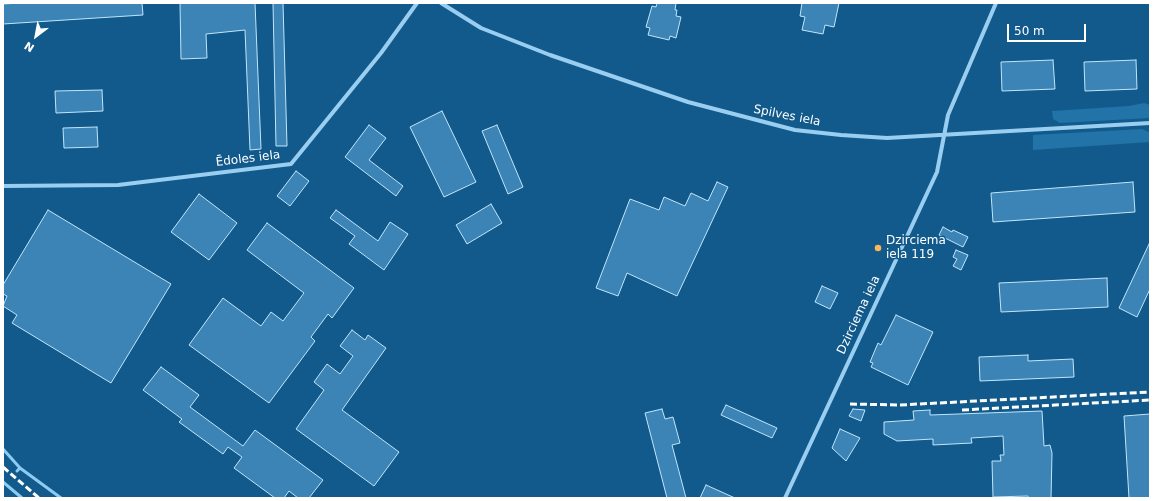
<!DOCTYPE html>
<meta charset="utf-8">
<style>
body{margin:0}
#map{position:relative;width:1153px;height:501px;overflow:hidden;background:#125a8b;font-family:"DejaVu Sans",sans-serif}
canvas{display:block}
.frame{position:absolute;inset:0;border:4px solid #fff;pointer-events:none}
.north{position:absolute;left:16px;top:16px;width:40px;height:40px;-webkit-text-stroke:3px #125a8b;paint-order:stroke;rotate:212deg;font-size:11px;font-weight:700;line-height:16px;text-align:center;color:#fff}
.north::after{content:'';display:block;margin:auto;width:14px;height:18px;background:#fff;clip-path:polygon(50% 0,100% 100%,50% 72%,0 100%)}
.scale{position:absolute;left:1007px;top:24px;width:79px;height:18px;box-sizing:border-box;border:2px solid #fff;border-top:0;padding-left:5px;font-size:12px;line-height:14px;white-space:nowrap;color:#fff;-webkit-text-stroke:3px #125a8b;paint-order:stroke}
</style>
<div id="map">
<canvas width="1153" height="501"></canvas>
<div class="frame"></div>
<div class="north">N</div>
<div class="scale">50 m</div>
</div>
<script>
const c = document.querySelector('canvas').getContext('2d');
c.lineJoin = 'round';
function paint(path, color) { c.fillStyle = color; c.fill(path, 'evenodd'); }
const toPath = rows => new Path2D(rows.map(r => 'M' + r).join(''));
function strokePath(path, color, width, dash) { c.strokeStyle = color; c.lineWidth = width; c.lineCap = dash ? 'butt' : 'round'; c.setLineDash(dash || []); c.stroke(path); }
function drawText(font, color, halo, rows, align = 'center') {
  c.font = font + ' "DejaVu Sans",sans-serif'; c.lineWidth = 3; c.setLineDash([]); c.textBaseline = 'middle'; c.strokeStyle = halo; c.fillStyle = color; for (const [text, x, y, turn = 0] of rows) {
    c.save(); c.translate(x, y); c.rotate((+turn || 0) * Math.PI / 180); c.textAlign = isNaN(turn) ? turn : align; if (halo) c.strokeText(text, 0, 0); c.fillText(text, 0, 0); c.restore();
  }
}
const green = toPath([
 [1144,103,1150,105,1150,118,1060,123,1053,119,1052,111,1129,106],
 [1142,129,1149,132,1150,142,1033,150,1033,135]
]);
const stream = toPath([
 [3,449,20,468],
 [17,471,20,468,61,498],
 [3,482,22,498]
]);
const building = toPath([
 [20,3,142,3,143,15,3,24,3,4,20,3],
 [180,3,255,3,261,149,250,150,245,30,206,34,207,58,181,59,180,3],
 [273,3,283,3,287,146,276,146,273,3],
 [657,3,676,3,675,10,677,10,676,16,681,17,676,38,670,36,669,40,648,35,650,28,646,27,652,6,656,7,657,3],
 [802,3,839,3,834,27,825,25,823,34,802,30,805,17,800,16,802,3],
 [1053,60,1055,89,1002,91,1001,62,1053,60],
 [1136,60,1137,89,1085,91,1084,62,1136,60],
 [102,90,103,111,56,113,55,91,102,90],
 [442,111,476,182,444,197,410,127,442,111],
 [369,125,386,138,369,160,403,186,396,196,345,157,369,125],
 [497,125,523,187,508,194,482,131,497,125],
 [97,127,98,147,64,148,63,128,97,127],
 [296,171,309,181,290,206,277,196,296,171],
 [717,182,728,187,677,296,627,273,618,296,596,288,630,199,659,210,664,197,685,206,691,193,708,201,717,182],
 [1133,182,1135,212,993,222,991,193,1133,182],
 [199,194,237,223,209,260,171,232,199,194],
 [491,204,502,223,467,244,456,225,491,204],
 [48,210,171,284,111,383,12,323,17,315,3,306,7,296,3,294,3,285,48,210],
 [336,210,378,241,390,222,408,234,384,270,349,244,355,236,330,218,336,210],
 [267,223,354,288,332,318,328,314,311,337,315,341,269,403,189,345,223,298,261,326,271,312,283,321,304,293,247,250,267,223],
 [943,227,952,232,953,230,968,237,963,247,939,235,943,227],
 [1150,242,1150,289,1137,317,1119,308,1150,242],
 [956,250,968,255,961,270,953,266,957,259,953,257,956,250],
 [1107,278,1108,307,1001,312,999,283,1107,278],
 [822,286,838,293,830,309,815,302,822,286],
 [896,315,933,332,908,385,871,367,873,363,870,362,878,343,881,345,896,315],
 [352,330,365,340,368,335,386,348,342,410,399,452,374,486,296,429,324,390,314,382,327,364,340,374,353,356,340,346,352,330],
 [1028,355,1028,361,1073,359,1074,377,980,381,979,357,1028,355],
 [161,367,199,395,190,407,243,446,255,430,323,480,309,498,298,498,289,491,284,498,275,498,234,468,242,457,228,447,223,454,179,422,182,419,143,390,161,367],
 [726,405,777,428,772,438,721,415,726,405],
 [662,409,665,419,673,417,680,443,672,445,686,498,667,498,645,413,662,409],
 [853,409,865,410,861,421,849,416,853,409],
 [930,410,930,415,1042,411,1044,446,1050,445,1052,453,1051,498,1028,498,1028,496,993,497,992,461,1001,461,1000,455,1004,455,1003,436,971,438,972,443,933,445,933,439,897,441,884,434,884,422,914,420,913,411,930,410],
 [1150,414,1150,498,1129,498,1124,416,1150,414],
 [840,429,860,438,846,461,832,448,840,429],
 [706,485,735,498,700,498,706,485]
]);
const minor = toPath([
 [441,3,481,28,550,55,688,102,795,130,841,135,887,138,1150,123],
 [3,186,118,185,291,164,381,53,417,3],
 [785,498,937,172,948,115,996,3]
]);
const rail = toPath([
 [850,404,900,405,1150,392],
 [962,410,1150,400],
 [3,467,39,498]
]);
const markers = [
 [878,248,4,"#ffb65a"]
];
const streetNames = [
 ["Spilves iela",787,116,11],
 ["Ēdoles iela",248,159,-7],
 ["Dzirciema iela",859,315,-65]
];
const poiNames = [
 ["Dzirciema",886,241],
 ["iela 119",886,255]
];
paint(green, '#2173a8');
strokePath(stream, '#8cccf4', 3);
paint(building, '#3b84b5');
strokePath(building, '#c1e5fc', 1);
strokePath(minor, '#9acef1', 4);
strokePath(rail, '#fff', 3, [7, 3]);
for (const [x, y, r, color] of markers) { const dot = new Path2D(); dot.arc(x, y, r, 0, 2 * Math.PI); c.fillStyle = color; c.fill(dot); strokePath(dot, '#125a8b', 1.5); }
drawText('12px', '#fff', '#125a8b', streetNames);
drawText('12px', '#fff', '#125a8b', poiNames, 'left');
</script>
